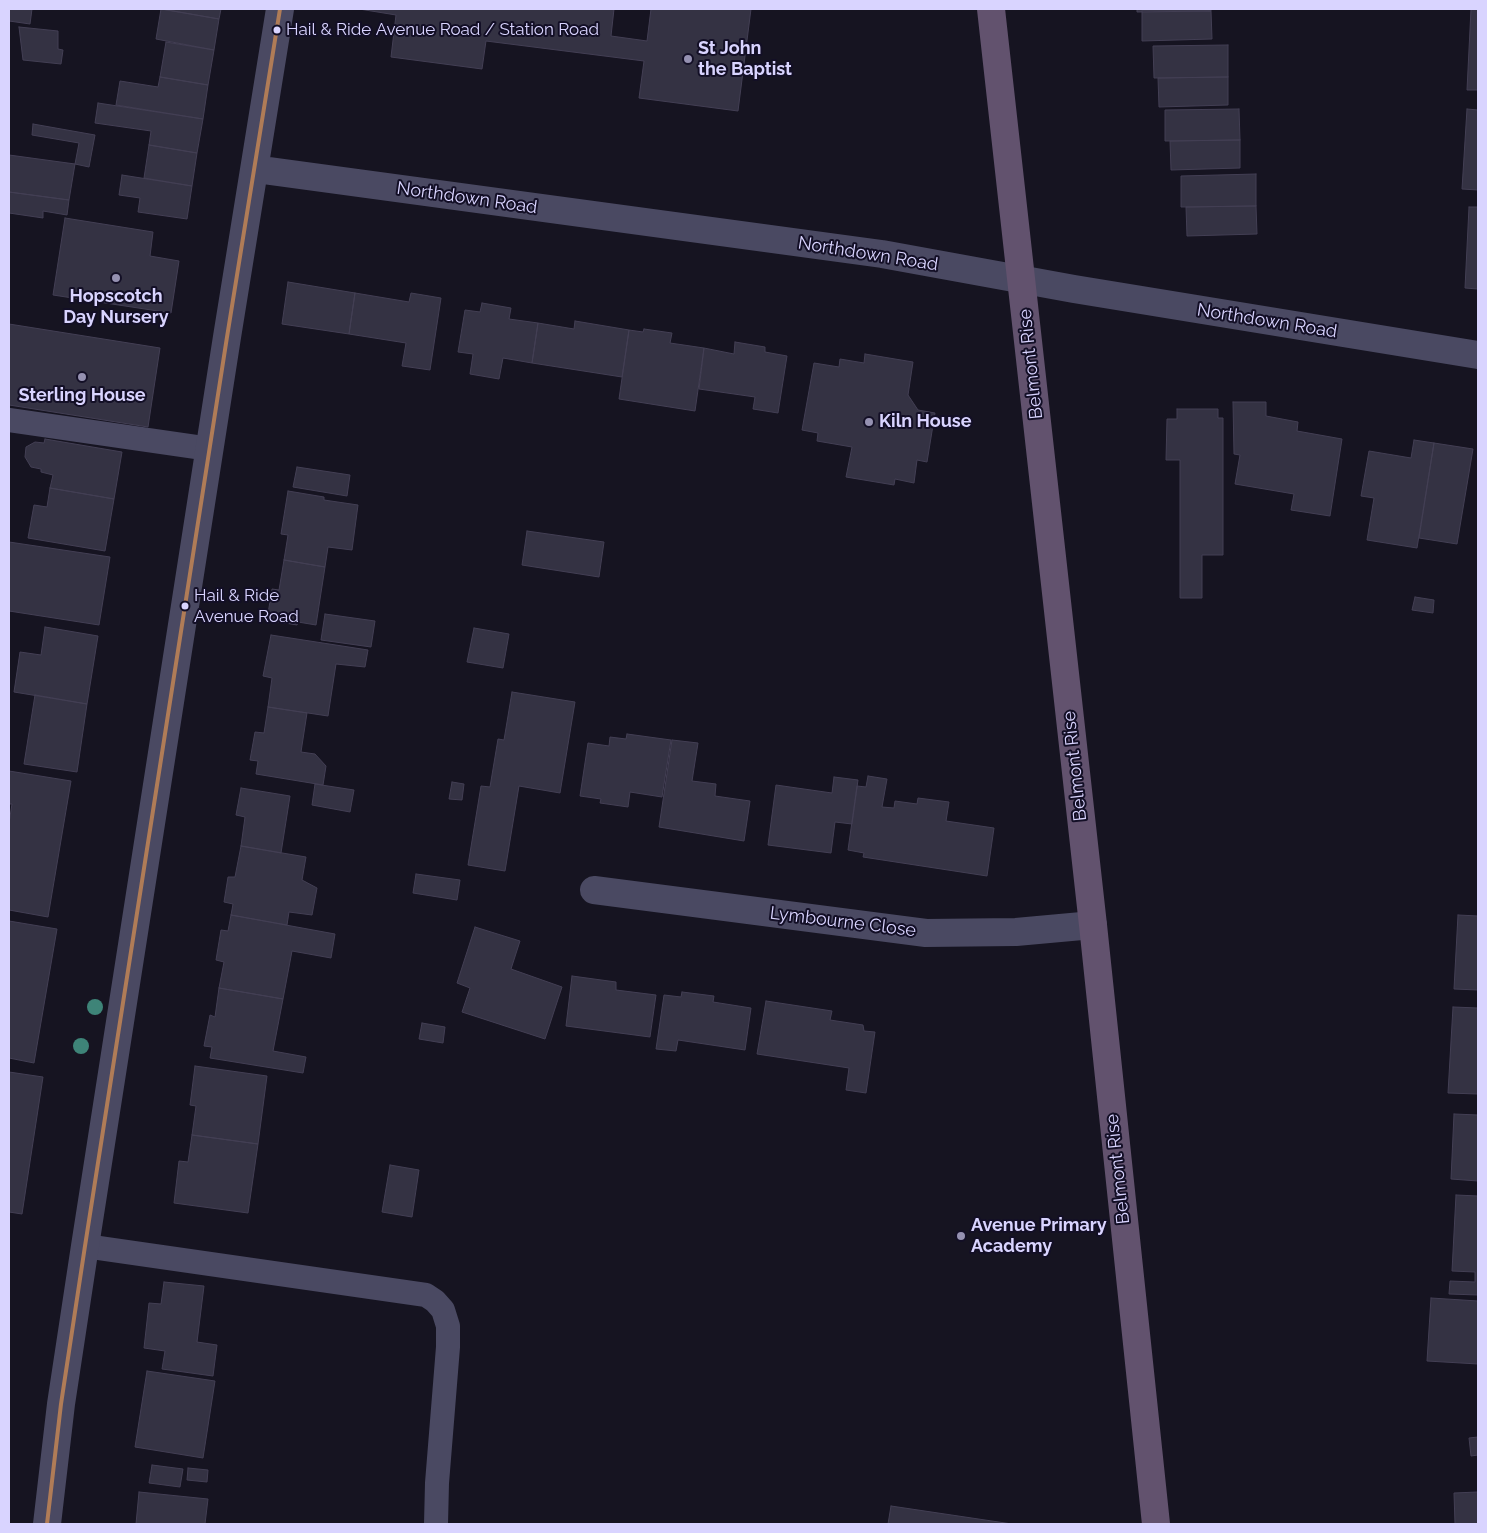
<!DOCTYPE html>
<style>
body{margin:0}
#map{position:relative;width:1487px;height:1533px;overflow:hidden;background:#161421;font-family:Raleway,sans-serif}
canvas{display:block}
.frame{position:absolute;inset:0;border:10px solid #d9d4ff;pointer-events:none}
</style>
<div id="map">
<canvas width="1487" height="1533"></canvas>
<div class="frame"></div>
</div>
<script>
const c = document.querySelector('canvas').getContext('2d');
c.lineJoin = 'round';
function paint(path, color) { c.fillStyle = color; c.fill(path, 'evenodd'); }
const toPath = rows => new Path2D(rows.map(r => 'M' + r).join(''));
function strokePath(path, color, width, dash) { c.strokeStyle = color; c.lineWidth = width; c.lineCap = dash ? 'butt' : 'round'; c.setLineDash(dash || []); c.stroke(path); }
function drawText(font, color, halo, rows, align = 'center') {
  c.font = font + ' Raleway,sans-serif'; c.lineWidth = 4; c.setLineDash([]); c.textBaseline = 'middle'; c.strokeStyle = halo; c.fillStyle = color; for (const [text, x, y, turn = 0] of rows) {
    c.save(); c.translate(x, y); c.rotate((+turn || 0) * Math.PI / 180); c.textAlign = isNaN(turn) ? turn : align; if (halo) c.strokeText(text, 0, 0); c.fillText(text, 0, 0); c.restore();
  }
}
const building = toPath([
 [9,9,32,9,30,24,9,21,9,9],
 [161,9,219,19,214,50,156,39,161,9],
 [162,9,221,9,219,19,162,9],
 [359,9,614,9,611,36,647,41,651,9,751,9,738,111,639,98,644,61,486,41,482,69,391,57,396,15,359,9],
 [1137,9,1211,9,1211,11,1137,12,1137,9],
 [1471,9,1478,9,1478,90,1467,90,1471,9],
 [1142,11,1211,11,1212,39,1142,41,1142,11],
 [19,27,58,31,58,49,63,50,61,64,23,60,19,27],
 [166,42,214,50,208,85,160,77,166,42],
 [1228,45,1228,77,1154,78,1153,46,1228,45],
 [160,77,208,85,203,119,116,105,120,81,158,87,160,77],
 [1228,77,1228,105,1159,107,1158,78,1228,77],
 [98,103,203,119,197,153,149,145,151,131,95,123,98,103],
 [1239,109,1240,140,1165,141,1165,110,1239,109],
 [1467,109,1478,110,1478,190,1462,189,1467,109],
 [33,124,95,135,89,167,75,164,79,143,32,135,33,124],
 [1240,140,1240,168,1171,170,1170,141,1240,140],
 [149,145,197,153,192,186,144,178,149,145],
 [9,155,75,164,69,200,9,192,9,155],
 [1256,174,1256,206,1181,207,1181,176,1256,174],
 [122,175,192,186,187,219,138,212,140,198,119,195,122,175],
 [9,192,69,200,67,215,43,211,43,218,9,213,9,192],
 [1256,206,1257,234,1187,236,1186,207,1256,206],
 [1469,207,1478,207,1478,289,1465,288,1469,207],
 [65,218,153,232,150,256,179,261,171,313,53,295,65,218],
 [288,282,355,293,349,334,282,324,288,282],
 [355,293,409,302,411,293,441,298,430,370,402,366,406,343,349,334,355,293],
 [482,303,511,308,509,319,538,323,532,363,503,358,499,379,470,374,473,354,458,352,465,310,480,312,482,303],
 [575,321,629,330,622,377,532,363,538,323,574,329,575,321],
 [9,324,160,348,148,427,9,405,9,324],
 [644,329,672,333,670,343,704,348,695,411,619,399,629,330,643,332,644,329],
 [735,342,765,347,765,352,787,356,778,413,753,409,755,397,699,389,704,348,734,354,735,342],
 [865,354,913,362,908,395,918,410,935,413,927,462,917,460,914,483,895,479,894,485,846,477,852,447,817,441,818,433,802,430,814,363,839,367,840,359,864,363,865,354],
 [1233,402,1266,402,1266,416,1298,422,1297,431,1342,439,1330,516,1291,510,1294,494,1235,484,1240,455,1234,454,1233,402],
 [1177,409,1218,409,1218,418,1223,418,1223,555,1202,555,1202,598,1180,598,1180,460,1166,460,1167,419,1177,419,1177,409],
 [45,439,122,452,114,499,50,488,53,475,41,472,41,469,31,467,25,457,26,447,35,442,44,443,45,439],
 [1414,440,1434,443,1417,548,1367,540,1374,498,1361,496,1369,451,1411,458,1414,440],
 [1434,443,1473,449,1457,544,1419,538,1434,443],
 [297,467,350,475,347,496,293,487,297,467],
 [50,488,114,499,105,551,28,538,34,505,47,507,50,488],
 [288,491,324,497,324,500,358,505,352,550,328,547,325,567,284,560,288,535,281,534,288,491],
 [527,531,604,542,599,577,522,565,527,531],
 [9,542,110,557,99,625,9,611,9,542],
 [284,560,325,567,316,625,298,622,297,625,267,620,272,589,279,590,284,560],
 [1415,597,1434,600,1433,613,1412,610,1415,597],
 [325,614,375,621,371,647,321,640,325,614],
 [45,627,98,636,87,704,14,692,20,652,41,655,45,627],
 [474,628,509,634,503,668,467,662,474,628],
 [271,635,368,650,365,667,336,664,328,716,268,707,272,678,263,676,271,635],
 [512,692,575,702,560,793,519,786,505,871,468,865,481,786,490,787,498,739,504,740,512,692],
 [35,695,87,704,77,772,24,764,35,695],
 [268,707,307,713,301,752,315,754,326,766,323,785,256,774,258,761,250,760,255,732,264,733,268,707],
 [627,734,671,740,662,797,630,792,628,807,600,803,601,799,580,796,588,743,609,746,610,737,626,739,627,734],
 [672,740,698,743,692,781,716,784,715,796,750,801,744,841,659,827,672,740],
 [9,771,71,781,48,917,9,910,9,823,12,804,9,804,9,771],
 [868,776,887,779,882,807,894,808,895,801,917,804,918,798,949,802,946,821,994,828,987,876,863,857,864,853,848,850,857,786,866,787,868,776],
 [834,777,858,780,852,824,835,822,831,853,768,845,776,785,832,793,834,777],
 [452,782,464,784,462,800,449,799,452,782],
 [315,784,354,790,350,812,312,805,315,784],
 [241,788,290,796,281,853,241,846,245,817,236,815,241,788],
 [241,846,306,857,302,880,317,888,312,915,289,912,287,925,231,915,233,904,224,902,228,877,235,877,241,846],
 [416,874,460,880,457,900,413,893,416,874],
 [231,915,335,934,331,958,292,951,283,999,219,988,224,962,216,960,221,930,228,931,231,915],
 [1458,915,1478,916,1478,990,1454,989,1458,915],
 [9,921,57,929,34,1063,9,1058,9,921],
 [475,927,520,941,511,969,562,987,545,1039,462,1012,470,988,457,983,475,927],
 [572,976,616,982,616,990,656,995,650,1037,566,1026,572,976],
 [219,988,283,999,273,1051,306,1057,303,1073,210,1058,212,1047,204,1046,210,1015,215,1017,219,988],
 [682,992,714,996,713,1002,751,1008,745,1050,678,1040,676,1051,656,1049,664,995,681,997,682,992],
 [766,1001,832,1011,830,1020,863,1025,864,1031,875,1032,866,1093,846,1090,849,1068,757,1054,766,1001],
 [1453,1007,1478,1008,1478,1094,1448,1093,1453,1007],
 [422,1023,445,1027,443,1043,419,1039,422,1023],
 [195,1066,267,1076,258,1144,192,1135,196,1106,190,1105,195,1066],
 [9,1072,43,1077,22,1214,9,1212,9,1072],
 [1454,1114,1478,1115,1478,1181,1451,1179,1454,1114],
 [192,1135,258,1144,248,1213,174,1203,179,1161,188,1162,192,1135],
 [390,1165,419,1170,412,1217,382,1212,390,1165],
 [1456,1195,1478,1196,1478,1295,1449,1294,1450,1281,1475,1282,1475,1272,1452,1271,1456,1195],
 [164,1282,204,1286,197,1342,217,1345,213,1376,162,1369,165,1351,144,1348,149,1303,161,1304,164,1282],
 [1431,1298,1478,1301,1478,1364,1427,1361,1431,1298],
 [147,1371,215,1381,203,1458,135,1447,147,1371],
 [1478,1437,1478,1455,1471,1456,1469,1438,1478,1437],
 [152,1465,183,1469,180,1487,149,1483,152,1465],
 [188,1468,208,1470,207,1482,187,1480,188,1468],
 [139,1492,208,1499,205,1524,136,1524,139,1492],
 [1478,1492,1478,1524,1455,1524,1454,1493,1478,1492],
 [891,1506,1012,1524,888,1524,891,1506]
]);
const service = toPath([
 [9,420,210,449],
 [85,1246,426,1295,435,1301,443,1310,448,1326,448,1347,437,1483,436,1524]
]);
const minor = toPath([
 [255,169,882,254,1074,289,1478,355],
 [594,890,926,933,1016,932,1093,925],
 [47,1524,61,1404,85,1246,227,337,280,9]
]);
const trunk = toPath([
 [991,9,1093,925,1156,1524]
]);
const bus1 = toPath([
 [47,1524,61,1404,85,1246,227,337,280,9]
]);
const trees = [
 [95,1007],
 [81,1046]
];
const markers = [
 [277,30,4.5,"#d9d4ff"],
 [688,59,5,"#9591b1"],
 [116,278,5,"#9591b1"],
 [82,377,5,"#9591b1"],
 [869,422,5,"#9591b1"],
 [185,606,4.5,"#d9d4ff"],
 [961,1236,5,"#9591b1"]
];
const busNames = [
 ["Hail & Ride Avenue Road / Station Road",286,30],
 ["Hail & Ride",194,596],
 ["Avenue Road",194,617]
];
const poiNames = [
 ["St John",698,49],
 ["the Baptist",698,70],
 ["Hopscotch",116,297,"center"],
 ["Day Nursery",116,318,"center"],
 ["Sterling House",82,396,"center"],
 ["Kiln House",879,422],
 ["Avenue Primary",971,1226],
 ["Academy",971,1247]
];
const streetNames = [
 ["Northdown Road",467,198,8],
 ["Northdown Road",868,254,9],
 ["Northdown Road",1267,321,9],
 ["Belmont Rise",1031,364,-96],
 ["Belmont Rise",1075,766,-96],
 ["Lymbourne Close",843,922,7],
 ["Belmont Rise",1118,1169,-96]
];
paint(building, '#343243');
strokePath(building, '#433f54', 1);
strokePath(service, '#4a4962', 24);
strokePath(minor, '#4a4962', 28);
strokePath(trunk, '#62526e', 28);
strokePath(bus1, '#b07c57', 4);
c.fillStyle = '#3e8478';
for (const [x, y] of trees) { c.beginPath(); c.arc(x, y, 8, 0, 2 * Math.PI); c.fill(); }
for (const [x, y, r, color] of markers) { const dot = new Path2D(); dot.arc(x, y, r, 0, 2 * Math.PI); c.fillStyle = color; c.fill(dot); strokePath(dot, '#130f26', 2); }
drawText('17px', '#d9d4ff', '#130f26', busNames, 'left');
drawText('bold 18px', '#d9d4ff', '#130f26', poiNames, 'left');
drawText('18px', '#d9d4ff', '#130f26', streetNames);
</script>
